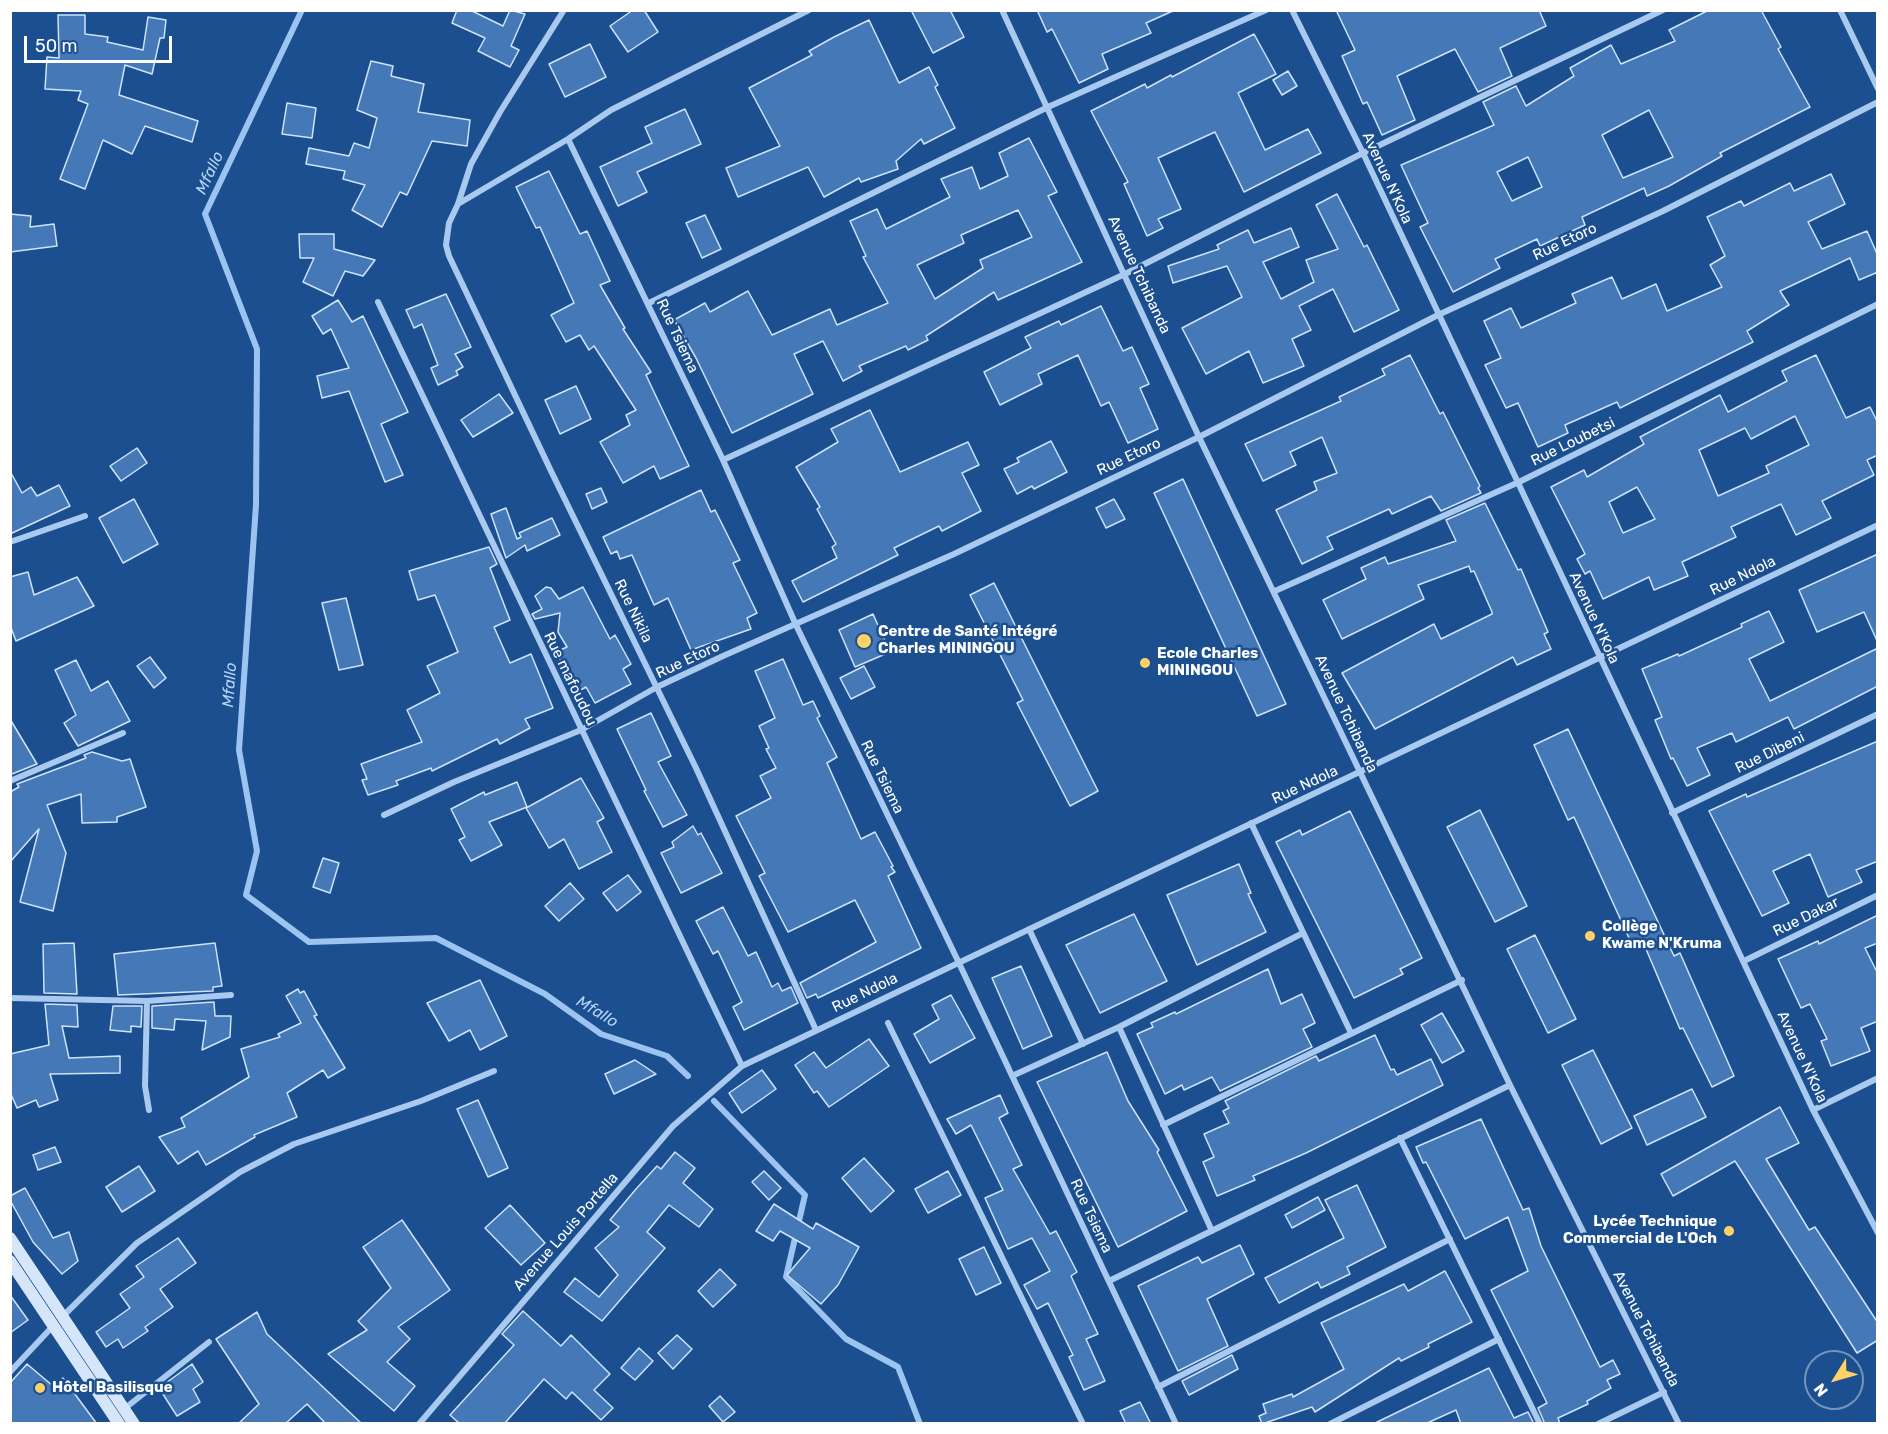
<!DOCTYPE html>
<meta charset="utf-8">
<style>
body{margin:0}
#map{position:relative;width:1888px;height:1434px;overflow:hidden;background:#1b4f8f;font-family:Rubik,sans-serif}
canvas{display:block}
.frame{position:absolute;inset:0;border:12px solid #fff;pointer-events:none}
.north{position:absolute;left:1804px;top:1350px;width:60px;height:60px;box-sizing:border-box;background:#1b4f8f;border:2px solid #7695bc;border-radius:50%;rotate:233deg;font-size:16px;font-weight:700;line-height:24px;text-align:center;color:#fff}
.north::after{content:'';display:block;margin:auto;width:21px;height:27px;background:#ffd166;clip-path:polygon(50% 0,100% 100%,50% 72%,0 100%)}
.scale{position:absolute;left:24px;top:36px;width:148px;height:27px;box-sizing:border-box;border:3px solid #fff;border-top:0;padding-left:8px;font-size:18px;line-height:21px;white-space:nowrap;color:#fff;-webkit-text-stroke:4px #1b4f8f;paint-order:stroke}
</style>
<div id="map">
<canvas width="1888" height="1434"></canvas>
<div class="frame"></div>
<div class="north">N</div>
<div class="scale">50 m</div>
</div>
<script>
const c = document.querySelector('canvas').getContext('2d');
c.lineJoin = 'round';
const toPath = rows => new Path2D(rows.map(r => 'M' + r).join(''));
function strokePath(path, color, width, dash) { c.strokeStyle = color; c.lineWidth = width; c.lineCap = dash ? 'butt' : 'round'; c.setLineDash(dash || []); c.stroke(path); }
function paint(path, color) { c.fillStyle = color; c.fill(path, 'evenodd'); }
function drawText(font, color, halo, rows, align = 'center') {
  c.font = font + ' Rubik,sans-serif'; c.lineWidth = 5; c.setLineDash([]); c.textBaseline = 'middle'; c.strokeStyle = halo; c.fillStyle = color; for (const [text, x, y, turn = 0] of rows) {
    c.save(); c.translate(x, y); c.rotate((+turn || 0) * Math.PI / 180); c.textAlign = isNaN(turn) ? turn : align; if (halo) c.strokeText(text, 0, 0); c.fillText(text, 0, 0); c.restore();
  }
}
const stream = toPath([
 [302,10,205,214,257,349,256,505,239,750,257,851,246,895,309,942,436,938,545,994,601,1034,667,1056,688,1076],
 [714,1101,805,1195,786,1277,846,1339,898,1367,920,1424]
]);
const building = toPath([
 [457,10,470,10,503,26,510,10,525,14,511,46,519,50,510,67,478,51,485,38,452,23,457,10],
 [633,10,644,10,658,32,628,52,610,26,633,10],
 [911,10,950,10,964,37,933,53,911,10],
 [1037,10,1175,10,1146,23,1151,33,1102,54,1108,69,1079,83,1052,29,1047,32,1037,10],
 [1336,10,1539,10,1546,26,1500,48,1512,76,1478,92,1455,49,1397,76,1415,120,1382,135,1367,102,1363,104,1342,56,1355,50,1336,10],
 [1709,10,1761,10,1781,47,1778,49,1810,107,1720,153,1722,156,1669,186,1647,196,1644,188,1582,217,1585,225,1540,246,1537,239,1495,259,1500,268,1453,292,1420,227,1428,223,1401,165,1494,125,1483,102,1516,86,1526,106,1574,76,1570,68,1611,45,1621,64,1675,41,1669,30,1709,10],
 [1649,110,1673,157,1623,178,1602,135,1649,110],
 [1528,157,1542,187,1512,201,1497,172,1528,157],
 [58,15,85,15,85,34,108,37,107,42,143,50,148,17,166,20,164,38,160,38,152,74,125,65,119,95,198,121,192,142,145,126,132,154,103,140,85,189,60,179,88,104,78,100,81,91,45,89,47,57,59,58,58,15],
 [869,20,899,83,929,67,938,85,935,87,955,128,924,144,921,139,896,161,898,169,861,182,859,178,824,197,808,167,738,197,726,168,780,146,749,88,812,55,809,51,834,37,869,20],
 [1254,34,1276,74,1238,93,1265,150,1308,129,1321,153,1244,192,1215,132,1158,158,1181,209,1158,219,1163,228,1147,236,1124,184,1128,182,1091,111,1145,84,1147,88,1171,75,1172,77,1254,34],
 [590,44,606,77,565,97,549,64,590,44],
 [371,61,393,66,391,76,424,84,418,112,470,120,467,146,432,141,407,195,400,192,382,227,352,210,365,185,343,179,345,171,306,164,309,148,349,156,354,143,369,148,377,118,357,110,371,61],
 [1288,71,1297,86,1282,95,1273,80,1288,71],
 [287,103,316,108,312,138,282,134,287,103],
 [685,109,701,144,637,172,647,192,618,206,600,167,652,143,645,127,685,109],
 [1029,138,1057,192,1048,196,1082,262,998,300,994,292,926,336,928,340,908,350,906,346,859,366,862,371,843,381,823,341,794,354,813,394,732,433,696,358,674,320,705,303,710,312,748,291,772,335,830,309,837,325,888,303,863,257,866,256,850,221,877,209,886,229,950,197,941,179,972,167,980,189,1008,176,999,153,1029,138],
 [1018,210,1032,237,980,260,983,268,935,299,917,265,964,243,961,235,1018,210],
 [549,171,580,234,587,231,610,281,600,285,625,328,623,329,651,372,646,375,689,466,660,479,654,466,623,483,600,442,630,425,626,415,636,410,594,346,589,350,580,335,566,342,551,315,574,303,540,227,536,228,516,187,549,171],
 [1831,174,1845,204,1808,222,1822,249,1867,231,1878,256,1878,272,1859,280,1850,258,1780,291,1789,305,1747,331,1753,342,1620,408,1617,402,1565,425,1568,433,1538,447,1518,403,1506,408,1485,365,1501,358,1484,321,1511,308,1521,328,1576,303,1572,294,1612,277,1622,299,1656,284,1667,311,1722,287,1710,265,1725,256,1707,217,1741,201,1744,206,1790,183,1794,191,1831,174],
 [1337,194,1364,247,1367,245,1399,310,1354,332,1333,289,1299,306,1311,330,1292,339,1304,366,1263,383,1249,351,1206,374,1182,328,1242,297,1227,266,1173,283,1168,266,1219,249,1217,245,1248,230,1254,243,1291,228,1299,247,1263,262,1281,299,1314,282,1306,260,1338,249,1316,205,1337,194],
 [10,214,31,216,30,227,54,224,57,246,10,252,10,214],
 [705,215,721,249,702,258,686,223,705,215],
 [299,234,334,234,334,249,375,260,363,276,345,271,333,296,303,282,314,258,300,258,299,234],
 [446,294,471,347,455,354,463,367,456,371,458,375,438,385,431,368,438,365,422,324,414,328,406,310,446,294],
 [338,300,352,322,363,316,408,412,381,424,403,475,385,482,349,391,322,398,317,376,349,368,331,329,323,334,312,316,338,300],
 [1101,306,1123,351,1132,347,1149,384,1140,388,1158,429,1128,443,1109,402,1101,406,1078,355,1038,374,1042,384,1000,405,984,372,1031,348,1025,337,1059,321,1061,325,1101,306],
 [1410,355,1440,414,1443,412,1480,486,1478,488,1481,493,1441,511,1431,496,1392,514,1389,509,1327,537,1333,549,1302,564,1276,510,1317,490,1314,482,1337,473,1322,437,1290,452,1296,465,1263,481,1245,444,1341,401,1339,397,1385,375,1382,369,1410,355],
 [1816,355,1846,418,1870,407,1878,423,1878,455,1867,460,1874,475,1822,501,1831,518,1796,535,1781,504,1731,527,1736,537,1682,562,1688,576,1654,590,1649,577,1603,599,1590,571,1585,574,1577,559,1585,554,1551,487,1584,470,1587,477,1644,444,1640,437,1720,395,1728,412,1787,381,1782,371,1816,355],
 [1795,416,1809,445,1766,466,1769,473,1718,496,1699,450,1745,428,1751,439,1795,416],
 [1637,487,1655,519,1623,533,1609,502,1637,487],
 [576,386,591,419,560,434,545,400,576,386],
 [499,394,513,413,473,437,461,420,499,394],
 [870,410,900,472,968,442,979,465,962,473,981,511,942,531,939,526,894,548,898,555,803,602,792,581,837,558,832,547,836,544,817,509,820,507,796,467,838,442,831,429,870,410],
 [1051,441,1067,472,1034,489,1032,486,1017,494,1004,469,1019,462,1017,458,1051,441],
 [137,448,147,463,121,481,110,466,137,448],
 [10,471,22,493,31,487,37,496,59,485,70,506,10,534,10,471],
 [1183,479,1286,704,1257,716,1154,493,1183,479],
 [601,488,607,502,592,509,586,494,601,488],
 [701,490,711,512,715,510,740,560,733,563,757,613,747,618,751,629,691,650,668,598,654,605,632,555,620,559,617,551,611,554,603,537,701,490],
 [134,499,158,544,123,563,99,518,134,499],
 [1114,499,1125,519,1106,528,1096,508,1114,499],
 [1485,503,1518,570,1521,569,1548,632,1544,634,1551,649,1517,665,1513,657,1375,729,1342,673,1434,624,1441,639,1492,614,1492,612,1474,571,1471,572,1469,566,1418,585,1424,599,1342,639,1323,600,1366,579,1361,568,1385,557,1388,564,1456,541,1446,520,1485,503],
 [506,508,517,539,521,537,519,533,552,518,560,535,527,551,525,545,506,558,491,514,506,508],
 [489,547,497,564,490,568,510,620,494,627,510,663,531,654,553,708,525,719,530,728,500,744,497,739,432,771,431,768,396,781,398,785,368,795,362,780,367,779,361,764,422,742,407,710,440,693,427,666,458,652,435,595,418,600,409,571,489,547],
 [1878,554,1878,643,1864,612,1817,632,1799,590,1878,554],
 [28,572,34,595,77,577,94,606,16,641,10,625,10,577,28,572],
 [994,583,1098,791,1070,806,1017,703,1023,700,970,595,994,583],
 [546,587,551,588,559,599,583,587,610,639,615,635,631,664,623,669,631,684,595,703,586,687,577,692,556,652,567,647,558,632,560,613,535,619,532,614,542,609,535,596,546,587],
 [346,598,363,665,339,670,322,603,346,598],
 [1769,611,1784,642,1749,659,1770,701,1878,648,1878,686,1794,729,1788,717,1736,742,1732,733,1697,748,1710,775,1687,786,1673,758,1671,759,1655,720,1662,717,1642,669,1678,654,1679,656,1742,627,1741,624,1769,611],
 [873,614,890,652,855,667,839,630,873,614],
 [150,657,166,678,154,688,137,666,150,657],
 [783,659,803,705,813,701,820,716,817,718,837,757,827,763,861,839,875,832,893,866,891,867,895,872,888,876,921,948,818,998,816,994,807,998,800,983,876,942,855,900,788,932,759,876,765,873,736,816,771,798,760,776,776,768,766,749,769,748,759,726,775,718,755,671,783,659],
 [76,660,91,691,108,681,130,721,78,746,64,723,76,715,55,670,76,660],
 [864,666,875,687,851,699,840,678,864,666],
 [651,713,671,756,658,762,687,815,663,827,644,791,646,790,617,729,651,713],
 [10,719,37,764,12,774,10,770,10,719],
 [1568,729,1674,956,1680,953,1734,1076,1712,1087,1683,1028,1680,1029,1643,942,1633,947,1574,817,1568,820,1534,745,1568,729],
 [1878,741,1878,861,1856,870,1862,882,1828,897,1810,854,1773,871,1789,903,1762,916,1709,811,1746,794,1747,797,1878,741],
 [92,752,122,761,130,759,146,807,117,817,117,822,82,823,81,794,47,805,66,853,53,911,20,902,39,829,10,862,10,792,19,787,17,784,86,758,84,755,92,752],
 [581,778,604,818,597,822,612,852,579,869,564,839,549,848,526,808,581,778],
 [517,782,527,807,489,822,502,845,471,861,459,840,465,837,451,809,484,792,485,795,517,782],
 [1480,810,1527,906,1495,922,1447,827,1480,810],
 [1350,811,1422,958,1400,969,1403,974,1354,998,1276,842,1300,830,1302,835,1350,811],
 [693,826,698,835,701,833,722,873,681,893,661,853,674,847,672,842,693,826],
 [323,858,339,863,330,893,313,887,323,858],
 [1239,864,1251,893,1248,894,1266,932,1197,965,1167,895,1239,864],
 [628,875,641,892,617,911,603,893,628,875],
 [570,883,584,899,559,921,545,906,570,883],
 [723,907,748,956,756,952,772,987,778,983,782,991,791,987,798,1003,744,1030,733,1007,742,1002,718,951,713,954,696,921,723,907],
 [1134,914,1167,981,1100,1013,1066,945,1134,914],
 [1878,915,1878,943,1865,948,1878,974,1878,1021,1861,1028,1870,1051,1831,1066,1821,1041,1827,1039,1810,1004,1801,1008,1778,959,1818,941,1819,944,1878,915],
 [1535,935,1576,1019,1548,1033,1507,949,1535,935],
 [74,943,77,994,44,993,43,944,74,943],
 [215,943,222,986,213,987,213,991,118,995,114,954,215,943],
 [1021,966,1052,1036,1023,1049,992,978,1021,966],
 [1268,969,1281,1004,1302,994,1315,1023,1303,1029,1312,1047,1220,1091,1212,1077,1184,1090,1182,1085,1165,1094,1137,1034,1153,1027,1151,1023,1175,1012,1176,1014,1268,969],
 [480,980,507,1036,480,1050,470,1030,449,1041,427,1003,480,980],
 [298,989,300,993,304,991,317,1015,314,1016,345,1068,328,1078,323,1070,287,1093,297,1117,254,1135,255,1137,206,1165,198,1151,178,1164,159,1137,185,1127,181,1118,249,1077,241,1049,280,1037,278,1034,301,1023,286,996,298,989],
 [951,995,975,1038,930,1063,914,1034,939,1019,932,1005,951,995],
 [214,1002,215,1016,231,1016,230,1037,202,1050,206,1021,175,1019,174,1030,152,1028,152,1006,214,1002],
 [45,1004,77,1005,78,1027,62,1026,69,1058,120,1056,120,1073,50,1074,58,1100,39,1107,36,1100,17,1108,10,1092,10,1054,49,1045,45,1004],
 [113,1006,142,1006,141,1027,131,1026,131,1032,110,1030,113,1006],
 [1442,1013,1464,1051,1442,1063,1421,1025,1442,1013],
 [1375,1035,1391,1070,1394,1069,1397,1075,1431,1059,1443,1085,1306,1153,1253,1176,1255,1180,1217,1196,1203,1162,1214,1157,1204,1134,1229,1123,1223,1111,1229,1108,1225,1101,1316,1056,1319,1061,1375,1035],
 [869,1039,889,1066,829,1107,817,1091,814,1093,795,1065,814,1052,826,1068,869,1039],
 [1593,1050,1632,1128,1601,1144,1562,1065,1593,1050],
 [1107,1052,1128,1101,1159,1150,1157,1152,1187,1211,1118,1247,1037,1082,1107,1052],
 [635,1060,656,1074,614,1094,605,1074,635,1060],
 [762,1070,776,1089,742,1113,729,1093,762,1070],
 [1692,1089,1706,1117,1647,1145,1634,1116,1692,1089],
 [1000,1095,1008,1113,999,1118,1022,1165,1013,1169,1050,1234,1056,1231,1077,1272,1071,1276,1098,1334,1086,1339,1105,1381,1084,1390,1069,1357,1073,1355,1048,1303,1037,1309,1024,1285,1050,1271,1032,1238,1008,1249,985,1198,1003,1190,971,1125,956,1134,947,1119,1000,1095],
 [478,1100,508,1168,488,1177,457,1109,478,1100],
 [1780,1107,1799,1143,1766,1159,1809,1230,1815,1227,1878,1323,1878,1340,1857,1353,1735,1161,1673,1196,1661,1174,1780,1107],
 [1481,1119,1523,1210,1529,1208,1541,1246,1600,1367,1613,1360,1620,1374,1607,1380,1611,1388,1587,1401,1588,1404,1558,1418,1560,1424,1545,1424,1538,1408,1547,1403,1491,1290,1528,1271,1508,1217,1465,1239,1426,1162,1423,1163,1416,1147,1481,1119],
 [55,1147,61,1162,38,1170,33,1155,55,1147],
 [675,1152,695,1168,683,1183,713,1209,699,1227,669,1205,647,1232,665,1248,602,1321,564,1292,575,1278,599,1297,618,1275,595,1248,619,1227,610,1220,636,1189,657,1166,661,1169,675,1152],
 [864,1158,894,1191,871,1212,842,1178,864,1158],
 [139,1166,155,1191,122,1212,106,1187,139,1166],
 [764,1171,781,1188,769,1200,752,1182,764,1171],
 [948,1171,961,1195,928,1213,915,1189,948,1171],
 [1357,1185,1386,1247,1347,1267,1350,1274,1321,1288,1318,1282,1279,1303,1265,1278,1344,1238,1325,1200,1357,1185],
 [25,1188,53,1238,69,1232,78,1261,62,1274,33,1242,10,1200,10,1196,25,1188],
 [1318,1197,1325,1210,1292,1228,1285,1215,1318,1197],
 [774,1204,813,1229,816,1223,859,1247,838,1285,821,1304,787,1275,810,1248,780,1231,773,1241,756,1231,774,1204],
 [510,1205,545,1243,521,1265,485,1228,510,1205],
 [402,1220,450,1290,398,1327,410,1339,387,1362,415,1386,394,1411,328,1354,367,1330,358,1321,391,1288,363,1247,402,1220],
 [178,1238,196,1263,160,1289,173,1307,145,1327,148,1331,123,1348,118,1339,106,1347,96,1332,130,1308,120,1294,144,1277,136,1266,178,1238],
 [1240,1245,1254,1274,1207,1299,1228,1346,1178,1371,1138,1286,1198,1257,1202,1263,1240,1245],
 [984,1247,1001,1283,976,1295,959,1259,984,1247],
 [720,1269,736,1285,713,1307,698,1291,720,1269],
 [1445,1271,1472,1322,1428,1344,1429,1347,1401,1361,1399,1358,1315,1412,1312,1407,1262,1424,1259,1416,1266,1413,1263,1404,1292,1394,1293,1397,1344,1369,1321,1323,1404,1284,1408,1291,1445,1271],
 [10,1295,28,1320,10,1333,10,1295],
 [523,1311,561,1346,571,1335,610,1374,594,1390,613,1408,601,1420,572,1392,566,1399,544,1379,504,1424,460,1424,450,1415,514,1345,502,1334,523,1311],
 [257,1312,267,1334,362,1424,326,1424,307,1404,285,1424,238,1424,259,1404,216,1339,257,1312],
 [677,1335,692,1349,673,1369,658,1353,677,1335],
 [639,1348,653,1361,635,1380,621,1368,639,1348],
 [1232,1355,1238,1369,1189,1395,1182,1381,1232,1355],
 [27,1364,53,1386,63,1378,97,1424,10,1424,10,1383,27,1364],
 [192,1364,203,1382,193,1389,200,1402,177,1416,159,1388,192,1364],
 [1489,1368,1514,1418,1528,1412,1534,1424,1461,1424,1456,1410,1425,1424,1373,1424,1489,1368],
 [720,1396,735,1412,723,1422,709,1406,720,1396],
 [1140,1402,1151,1424,1126,1424,1120,1411,1140,1402]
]);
const street = toPath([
 [809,10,611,110,568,139,458,204,449,223,446,245,449,256,551,471,696,768,816,1030],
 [1002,10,1199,437,1360,772,1510,1085,1679,1424],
 [1292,10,1363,153,1813,1110,1878,1233],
 [1840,10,1878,89],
 [568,139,723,460,796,625,958,961,1176,1424],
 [458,204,471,164,500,112,564,10],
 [378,302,742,1066],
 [649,303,1048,107,1266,10],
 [723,460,1125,274,1363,153,1663,10],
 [10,542,85,516],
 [1275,591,1519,482,1878,304],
 [10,781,123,733],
 [1672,813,1878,714],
 [384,815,454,782,581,730,657,687,723,656,954,554,1199,437,1438,315,1663,211,1878,102],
 [1251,823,1351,1033],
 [1029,929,1083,1044],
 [1744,961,1878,895],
 [10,998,147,1001,231,995],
 [147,1001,145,1086,149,1110],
 [888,1023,1083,1424],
 [1119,1027,1212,1231],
 [1012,1076,1119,1027,1303,933],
 [1813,1110,1878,1078],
 [1163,1125,1462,980],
 [1400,1138,1540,1424],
 [1109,1281,1510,1085],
 [62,1317,137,1243,240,1172,294,1144,421,1101,494,1071],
 [10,1372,53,1326],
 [1158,1387,1450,1239],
 [124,1409,209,1342],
 [419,1424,673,1126,742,1066,1878,525],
 [1330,1424,1499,1339],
 [1598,1424,1664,1392]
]);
const secondary = toPath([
 [10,1238,134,1424],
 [10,1261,119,1424]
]);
const markers = [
 [864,641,8,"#ffd166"],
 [1145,663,6,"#ffd166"],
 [1590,936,6,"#ffd166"],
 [1729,1231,6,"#ffd166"],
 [40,1388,6,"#ffd166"]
];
const streetNames = [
 ["Avenue N'Kola",1387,178,65],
 ["Rue Etoro",1565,242,-25],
 ["Avenue Tchibanda",1139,275,65],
 ["Rue Tsiema",677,336,65],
 ["Rue Loubetsi",1573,442,-26],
 ["Rue Etoro",1129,457,-25],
 ["Rue Ndola",1743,576,-26],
 ["Rue Nikila",633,611,64],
 ["Avenue N'Kola",1594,618,65],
 ["Rue Etoro",688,660,-25],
 ["Rue mafoudou",570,679,64],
 ["Avenue Tchibanda",1346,714,65],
 ["Rue Dibeni",1770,753,-26],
 ["Rue Tsiema",882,777,64],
 ["Rue Ndola",1305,785,-25],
 ["Rue Dakar",1806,917,-26],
 ["Rue Ndola",865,993,-26],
 ["Avenue N'Kola",1802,1057,65],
 ["Rue Tsiema",1091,1216,65],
 ["Avenue Louis Portella",566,1232,-49],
 ["Avenue Tchibanda",1646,1329,63]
];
const poiNames = [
 ["Centre de Santé Intégré",878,632],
 ["Charles MININGOU",878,649],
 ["Ecole Charles",1157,654],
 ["MININGOU",1157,671],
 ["Collège",1602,927],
 ["Kwame N'Kruma",1602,944],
 ["Lycée Technique",1717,1222,"right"],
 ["Commercial de L'Och",1717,1239,"right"],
 ["Hôtel Basilisque",52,1388]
];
const waterNames = [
 ["Mfallo",210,173,-65],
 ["Mfallo",230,685,-86],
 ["Mfallo",597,1012,31]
];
strokePath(stream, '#9cc4f0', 6);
paint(building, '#4478b7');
strokePath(building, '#cfe3fa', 1.5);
strokePath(street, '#a9c9ee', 6);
strokePath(secondary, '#d6e6fa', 12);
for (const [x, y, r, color] of markers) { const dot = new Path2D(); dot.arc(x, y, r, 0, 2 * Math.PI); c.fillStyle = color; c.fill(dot); strokePath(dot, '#1b4f8f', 2); }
drawText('15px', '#fff', '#1b4f8f', streetNames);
drawText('bold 15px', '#fff', '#1b4f8f', poiNames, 'left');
drawText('italic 16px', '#b5d3f5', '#1b4f8f', waterNames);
</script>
